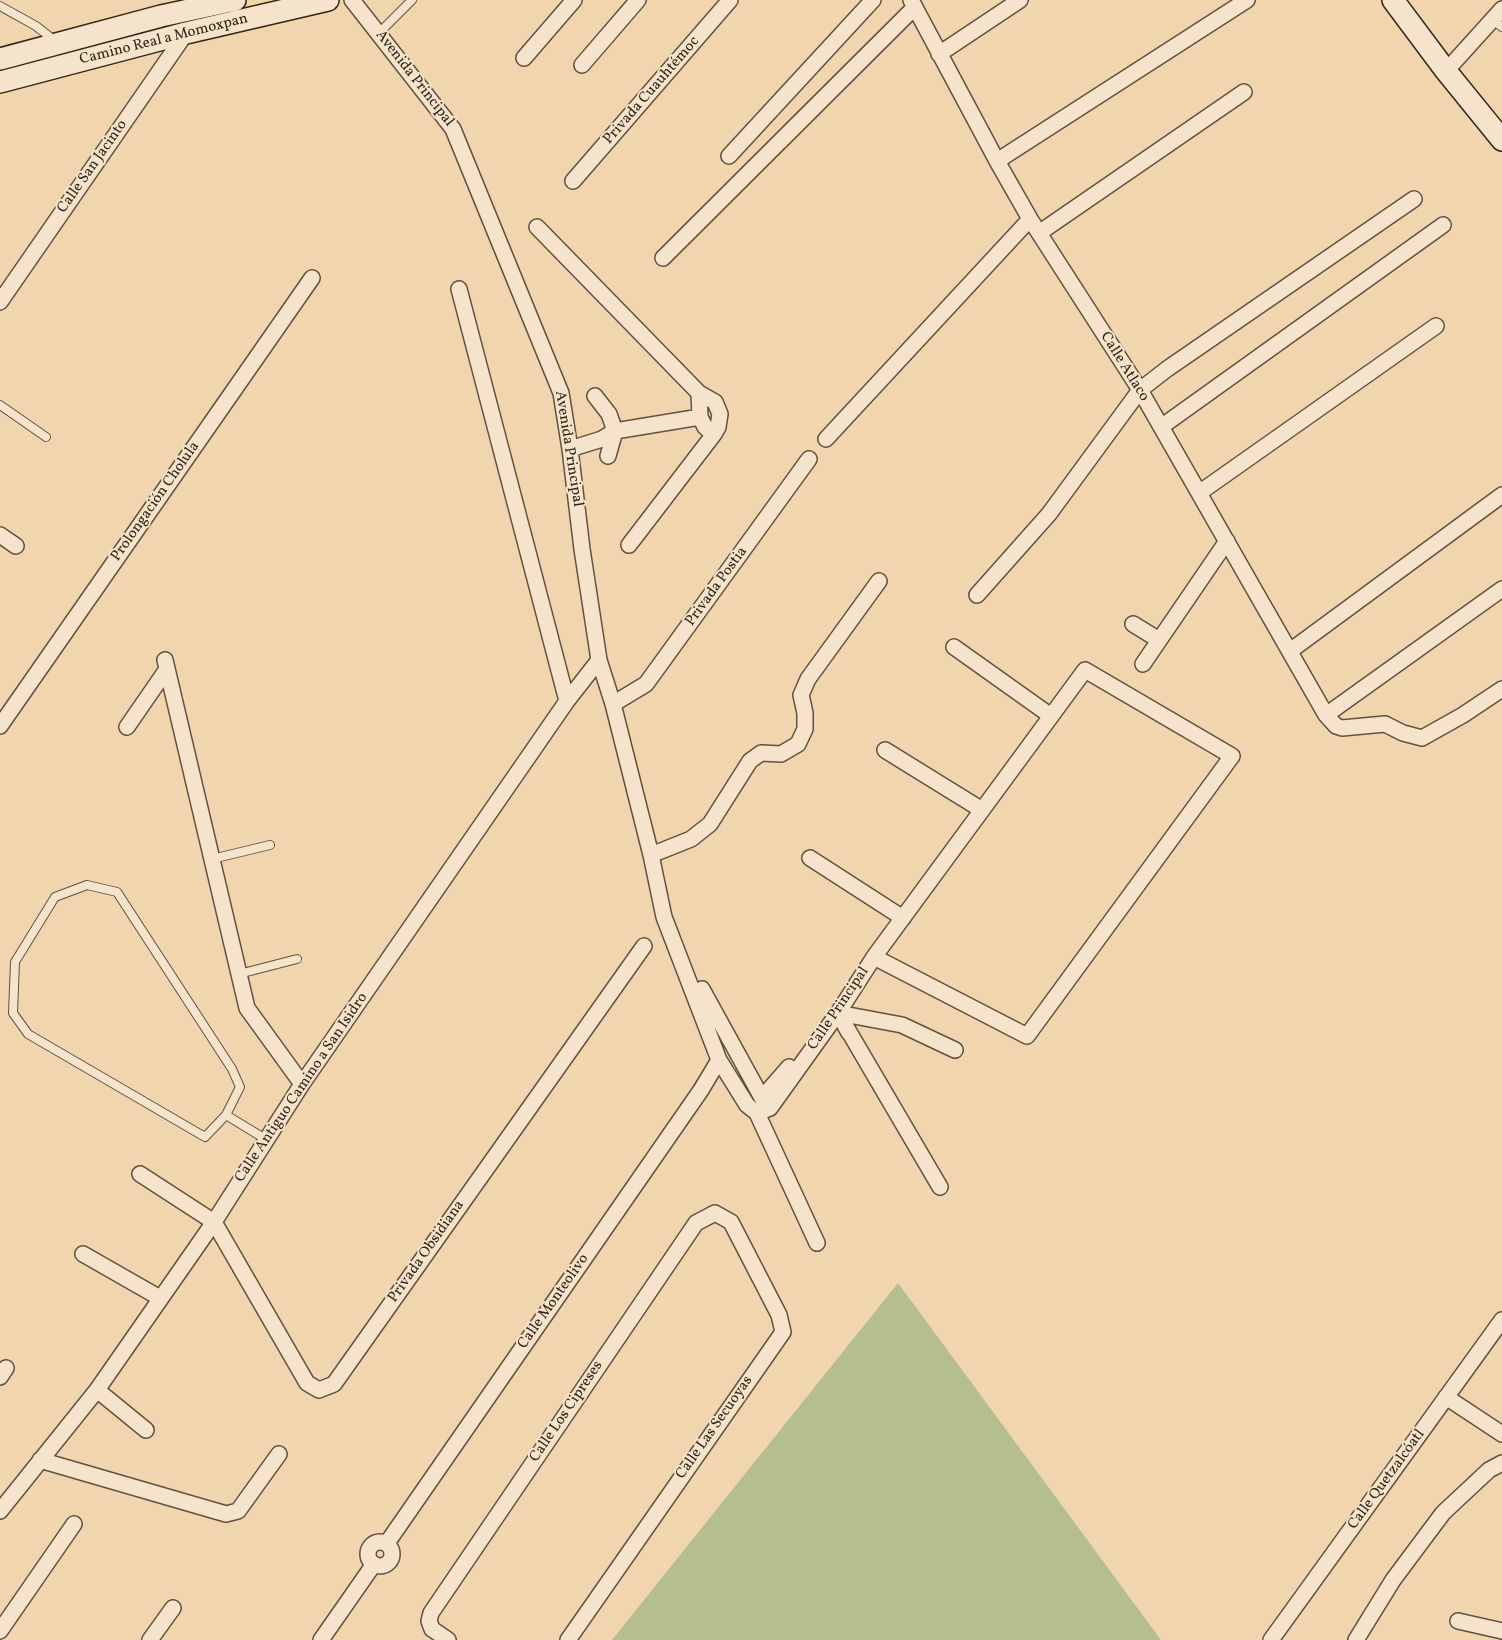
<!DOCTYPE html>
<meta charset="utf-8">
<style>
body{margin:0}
canvas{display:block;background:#f0d5af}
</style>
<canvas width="1502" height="1640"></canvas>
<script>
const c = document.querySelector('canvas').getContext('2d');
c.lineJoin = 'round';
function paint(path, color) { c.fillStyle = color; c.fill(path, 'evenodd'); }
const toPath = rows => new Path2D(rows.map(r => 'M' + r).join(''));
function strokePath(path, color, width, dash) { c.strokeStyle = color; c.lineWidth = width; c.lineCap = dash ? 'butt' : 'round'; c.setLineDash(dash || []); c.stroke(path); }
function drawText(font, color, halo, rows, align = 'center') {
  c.font = font + ' Vollkorn,serif'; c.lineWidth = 4; c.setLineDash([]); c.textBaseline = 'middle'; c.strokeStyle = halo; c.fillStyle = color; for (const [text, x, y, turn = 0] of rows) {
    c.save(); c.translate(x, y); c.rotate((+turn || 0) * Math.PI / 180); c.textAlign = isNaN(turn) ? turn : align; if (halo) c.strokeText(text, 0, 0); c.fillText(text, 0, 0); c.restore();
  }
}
const green = toPath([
 [898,1283,1161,1640,612,1640]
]);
const lane = toPath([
 [0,6,36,26,55,41],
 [1493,20,1502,27],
 [378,34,412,0],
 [0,405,46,437],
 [212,859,270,845],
 [87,885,117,892,232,1069,240,1087,226,1115,205,1137,28,1034,13,1013,15,962,55,897,87,885],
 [239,974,297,959],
 [226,1115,267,1140]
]);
const street = toPath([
 [352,0,453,129,561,393,570,449,582,549,599,660,613,704,651,855,664,917,719,1060,747,1105,757,1113,817,1243],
 [911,0,997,161,1030,219,1140,390,1326,715,1336,726,1342,728,1385,724,1403,733,1422,738,1463,715,1502,689],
 [939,54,1020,0],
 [524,58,574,0],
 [582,65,638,0],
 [1446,71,1502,9],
 [729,156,873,0],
 [997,161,1247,0],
 [573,181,730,0],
 [537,227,699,393],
 [1039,233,1244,92],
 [663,258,915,7],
 [459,289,567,701],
 [0,302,186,33],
 [699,393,715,402,720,414,718,427,714,434,705,427,700,417,699,393],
 [595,396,609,414,615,431,608,456],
 [1161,427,1443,225],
 [826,439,1030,219],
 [570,449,602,439,615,431,700,417],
 [1199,493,1436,326],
 [0,535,16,546],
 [629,545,714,434],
 [977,595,1049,514,1140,390,1167,369,1414,199],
 [1133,624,1159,640],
 [954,647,1051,716],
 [1290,651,1502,495],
 [165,660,247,1008,302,1084],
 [1143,664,1227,541],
 [613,704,646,684,809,459],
 [1326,715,1502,589],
 [0,726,312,278],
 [127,727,167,669],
 [885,750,982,810],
 [651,855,691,839,710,824,750,761,761,753,781,754,798,744,805,729,805,713,801,695,808,679,879,581],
 [810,858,903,918],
 [702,989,762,1098,789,1067],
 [838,1013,902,1025,955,1050],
 [849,1033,838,1013,940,1187],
 [757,1113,770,1108,838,1013,874,957,1085,670,1232,756,1027,1036,874,957],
 [140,1174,214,1222,307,1383,319,1390,334,1384,644,946],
 [83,1254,160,1298],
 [0,1377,6,1368],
 [97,1390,146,1430],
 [1446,1397,1502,1434],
 [40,1460,226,1514,238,1511,279,1454],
 [0,1511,97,1390,214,1222,302,1084,567,701,599,660],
 '368 1554a12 12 0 1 1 24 0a12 12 0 1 1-24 0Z',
 [387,1543,701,1090,719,1060],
 [1458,1621,1502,1631],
 [0,1631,74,1524],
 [150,1640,173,1608],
 [321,1640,374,1564],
 [448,1640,432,1629,429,1621,431,1613,696,1223,715,1213,731,1222,779,1315,783,1332,568,1640],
 [1271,1640,1502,1320],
 [1356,1640,1393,1580,1443,1513,1489,1470,1502,1463]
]);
const secondary = toPath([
 [1393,0,1446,71,1502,140],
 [0,59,161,16,235,0],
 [0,82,186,33,328,0]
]);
const streetNames = [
 ["Camino Real a Momoxpan",164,40,-14],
 ["Avenida Principal",414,79,52],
 ["Privada Cuauhtémoc",652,91,-49],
 ["Calle San Jacinto",93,167,-55],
 ["Calle Atlaco",1124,367,58],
 ["Avenida Principal",568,449,81],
 ["Prolongación Cholula",156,502,-55],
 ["Privada Postia",717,587,-54],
 ["Calle Principal",839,1009,-56],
 ["Calle Antiguo Camino a San Isidro",302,1088,-56],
 ["Privada Obsidiana",427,1252,-55],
 ["Calle Monteolivo",554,1302,-55],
 ["Calle Los Cipreses",567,1412,-56],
 ["Calle Las Secuoyas",715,1428,-55],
 ["Calle Quetzalcóatl",1387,1480,-54]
];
paint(green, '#b5be8e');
strokePath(lane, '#62513e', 10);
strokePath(street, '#62513e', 18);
strokePath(secondary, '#322518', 24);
strokePath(lane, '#f5e4cb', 8);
strokePath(street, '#f5e4cb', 15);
strokePath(secondary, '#f5e4cb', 21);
drawText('15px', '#322518', '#f5e4cb', streetNames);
</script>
